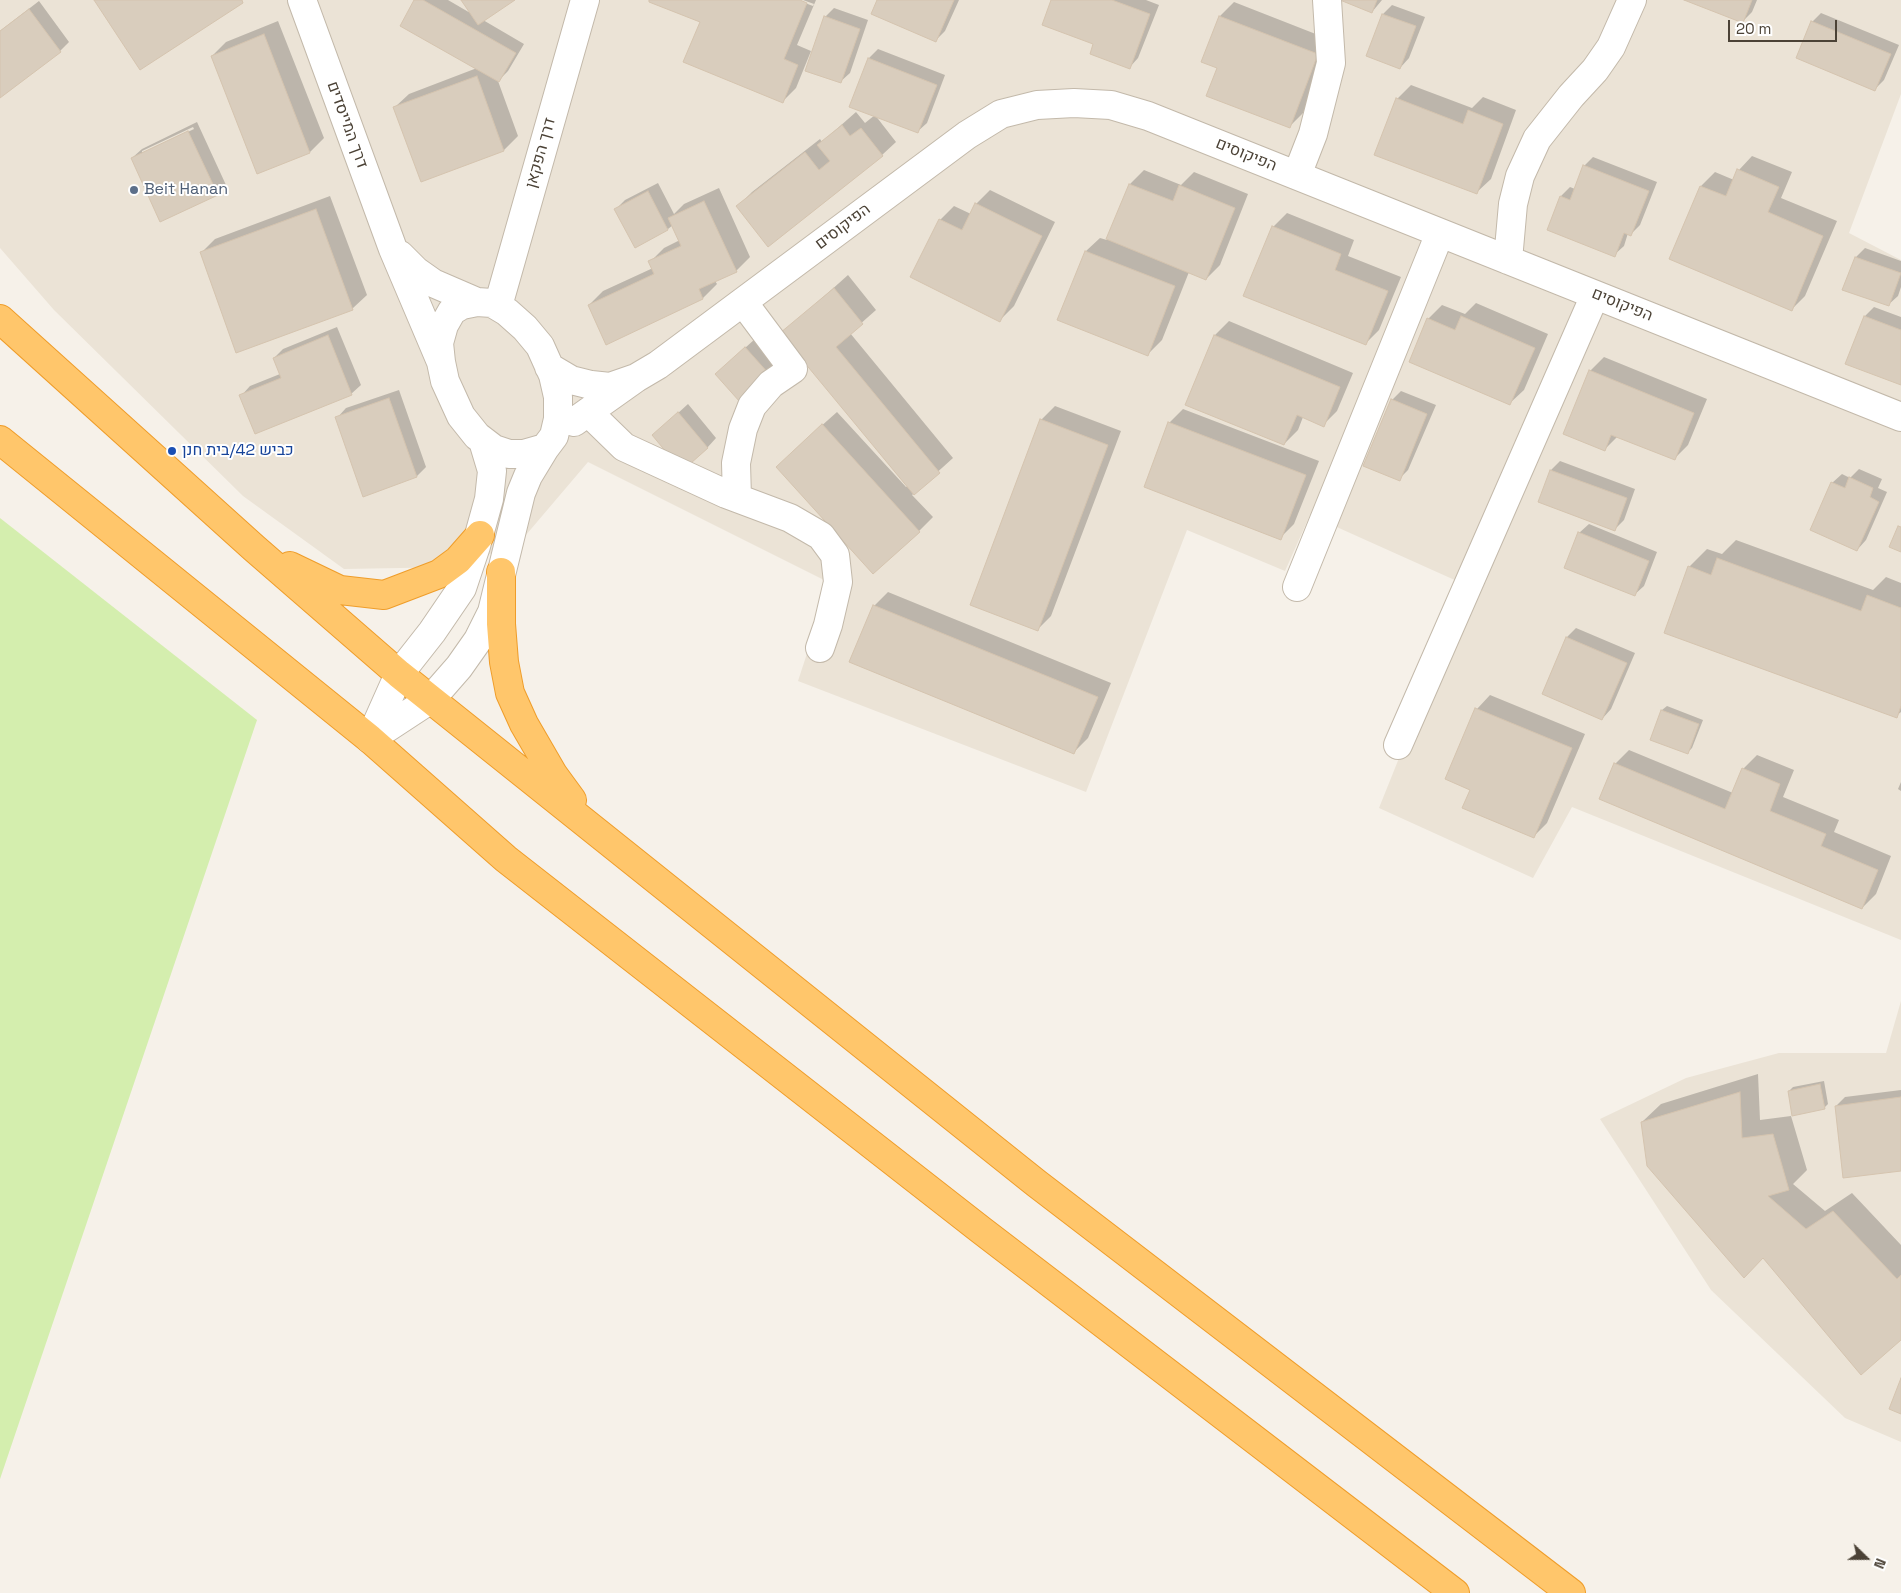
<!DOCTYPE html>
<meta charset="utf-8">
<style>
body{margin:0}
#map{position:relative;width:1901px;height:1593px;overflow:hidden;background:#f6f1e9;font-family:"Space Grotesk",sans-serif}
canvas{display:block}
.north{position:absolute;left:1841px;top:1533px;width:50px;height:50px;-webkit-text-stroke:4px #fff;paint-order:stroke;rotate:112deg;font-size:14px;font-weight:700;line-height:20px;text-align:center;color:#4b4236}
.north::after{content:'';display:block;margin:auto;width:18px;height:22px;background:#4b4236;clip-path:polygon(50% 0,100% 100%,50% 72%,0 100%)}
.scale{position:absolute;left:1728px;top:20px;width:109px;height:22px;box-sizing:border-box;border:2px solid #4b4236;border-top:0;padding-left:6px;font-size:15px;line-height:18px;white-space:nowrap;color:#4b4236;-webkit-text-stroke:4px #fff;paint-order:stroke}
</style>
<div id="map">
<canvas width="1901" height="1593"></canvas>
<div class="north">N</div>
<div class="scale">20 m</div>
</div>
<script>
const c = document.querySelector('canvas').getContext('2d');
c.lineJoin = 'round';
function paint(path, color) { c.fillStyle = color; c.fill(path, 'evenodd'); }
const toPath = rows => new Path2D(rows.map(r => 'M' + r).join(''));
function strokePath(path, color, width, dash) { c.strokeStyle = color; c.lineWidth = width; c.lineCap = dash ? 'butt' : 'round'; c.setLineDash(dash || []); c.stroke(path); }
function drawText(font, color, halo, rows, align = 'center') {
  c.font = font + ' "Space Grotesk",Heebo,sans-serif'; c.lineWidth = 4; c.setLineDash([]); c.textBaseline = 'middle'; c.strokeStyle = halo; c.fillStyle = color; for (const [text, x, y, turn = 0] of rows) {
    c.save(); c.translate(x, y); c.rotate((+turn || 0) * Math.PI / 180); c.textAlign = isNaN(turn) ? turn : align; if (halo) c.strokeText(text, 0, 0); c.fillText(text, 0, 0); c.restore();
  }
}
const residential = toPath([
 [0,0,1901,0,1901,94,1849,233,1901,260,1901,940,1572,807,1533,878,1379,808,1468,586,1310,515,1285,571,1187,530,1086,792,798,681,830,583,588,462,520,542,457,567,344,569,243,496,54,310,0,248],
 [1901,1001,1901,1442,1845,1418,1711,1290,1600,1119,1686,1078,1779,1053,1886,1053]
]);
const green = toPath([
 [0,518,257,720,0,1479]
]);
const shadow = toPath([
 [415,0,448,0,472,14,462,0,513,0,483,20,524,44,508,71,498,81,518,136,504,150,421,180,395,107,409,94,477,68],
 [651,0,797,0,813,6,814,4,803,0,816,0,797,45,811,51,796,88,782,102,701,22],
 [878,0,959,0,945,31,936,40],
 [1052,0,1146,0,1159,5,1138,58,1129,68,1095,43],
 [1343,0,1382,0,1372,12],
 [1688,0,1757,0,1752,12,1743,21],
 [39,1,69,42,60,51,0,96,0,31],
 [1234,2,1331,40,1303,113,1289,127,1218,67,1220,16],
 [1392,5,1425,17,1409,58,1400,68,1383,14],
 [834,8,868,20,850,73,840,82,825,17],
 [1821,13,1899,45,1884,80,1875,89,1812,22],
 [278,21,324,138,310,152,212,56,226,42],
 [878,49,945,75,927,123,917,132,875,115,896,142,882,155,738,206,752,192,820,139,822,142,856,112,865,123,875,115,851,106,869,58],
 [1411,85,1472,108,1483,97,1516,110,1491,179,1477,192,1397,99],
 [197,122,226,185,217,194,132,158,142,149],
 [193,127,194,129,142,154,142,151],
 [1752,156,1792,172,1781,198,1837,221,1805,296,1791,310,1671,259,1701,186,1715,172,1734,180,1739,170],
 [1593,157,1657,182,1640,225,1631,234,1628,233,1624,246,1614,255,1561,196,1570,187,1575,189,1584,166],
 [1144,170,1181,185,1194,172,1248,194,1220,265,1206,279,1189,272,1162,340,1148,354,1086,251,1100,238,1107,240,1130,184],
 [658,183,674,214,684,204,719,188,750,257,736,271,715,281,717,284,703,298,589,305,603,291,653,268,650,262,664,248,680,240,673,225,668,229,616,209,625,200],
 [990,190,1055,222,1014,306,1000,320,940,220,954,206,971,214,976,204],
 [330,196,367,295,353,308,237,351,201,253,215,239],
 [1287,213,1354,240,1348,256,1401,277,1379,330,1365,344,1273,227],
 [1865,248,1901,261,1901,287,1898,296,1888,305,1844,290,1856,257],
 [848,275,876,310,850,333,953,458,912,495,933,517,919,531,791,453,837,412,906,487,908,486,782,334],
 [1476,303,1548,334,1524,390,1510,403,1428,319,1442,305,1465,314],
 [1874,307,1901,317,1901,383,1865,316],
 [1229,321,1353,373,1337,411,1323,425,1303,417,1298,430,1284,444,1187,404,1215,335],
 [337,327,361,385,351,394,241,396,250,386,280,374,274,358,283,349],
 [755,339,778,365,769,374,726,365],
 [1604,357,1707,399,1688,445,1674,459,1618,436,1604,450,1590,371],
 [399,390,426,467,417,476,337,418,346,408],
 [1401,391,1436,405,1408,470,1399,479,1392,400],
 [688,404,716,438,707,448,654,435],
 [1055,406,1121,431,1051,616,1037,630,1041,420],
 [1183,409,1319,461,1294,524,1280,538,1169,423],
 [1560,461,1635,489,1624,520,1615,529,1551,470],
 [1859,469,1882,479,1878,488,1887,492,1866,540,1857,550,1832,483,1842,474,1850,478],
 [1589,524,1657,552,1644,586,1634,595,1579,533],
 [1736,540,1873,590,1886,577,1901,583,1901,712,1896,716,1689,567,1707,549,1722,554],
 [888,592,1111,683,1088,738,1074,752,874,606],
 [1576,628,1635,653,1611,709,1602,719,1543,693,1567,637],
 [1490,695,1585,734,1547,823,1533,837,1471,789,1447,778,1477,709],
 [1667,706,1703,720,1692,748,1687,753,1651,739,1662,710],
 [1629,750,1733,793,1743,769,1757,755,1794,770,1783,797,1839,820,1834,832,1891,856,1876,894,1862,908,1601,799,1615,764],
 [1901,782,1901,791,1898,789],
 [1758,1074,1760,1120,1791,1116,1807,1170,1793,1184,1825,1211,1852,1193,1901,1245,1901,1339,1763,1257,1642,1122,1661,1104],
 [1824,1081,1828,1104,1824,1108,1789,1091,1793,1087],
 [1901,1090,1901,1170,1836,1106,1845,1097]
]);
const building = toPath([
 [94,0,242,0,243,3,140,70,94,0],
 [414,0,423,0,516,53,499,82,400,26,414,0],
 [461,0,515,0,478,25,461,0],
 [649,0,800,0,807,3,784,59,798,65,783,103,683,62,700,22,649,2,649,0],
 [877,0,954,0,936,42,871,14,877,0],
 [1051,0,1112,0,1150,14,1130,69,1090,54,1093,44,1042,25,1051,0],
 [1340,0,1377,0,1372,13,1340,0],
 [1684,0,1752,0,1743,23,1684,0],
 [29,9,61,52,0,98,0,31,29,9],
 [1382,14,1416,26,1400,69,1366,56,1382,14],
 [824,16,860,29,841,83,805,71,824,16],
 [1219,16,1318,54,1290,128,1206,96,1217,68,1201,62,1219,16],
 [1811,21,1891,54,1875,91,1796,58,1811,21],
 [264,34,310,153,257,174,211,56,264,34],
 [868,58,937,85,918,133,849,107,868,58],
 [477,76,504,151,421,182,393,107,477,76],
 [1396,98,1463,124,1468,110,1503,124,1477,194,1374,155,1396,98],
 [842,125,850,136,861,128,883,156,768,247,736,206,805,152,819,170,830,161,817,145,842,125],
 [188,131,218,195,160,222,131,158,188,131],
 [1583,165,1649,191,1631,236,1624,233,1615,257,1547,230,1560,196,1570,200,1583,165],
 [1737,169,1779,187,1768,212,1823,236,1792,311,1669,259,1700,186,1726,196,1737,169],
 [1129,184,1173,201,1179,185,1235,208,1206,280,1106,239,1129,184],
 [648,191,668,230,635,248,614,209,648,191],
 [704,201,737,272,699,289,703,299,606,345,588,305,654,274,648,261,681,246,668,218,704,201],
 [975,203,1042,236,1000,322,910,277,939,219,962,230,975,203],
 [316,209,353,310,236,353,200,252,316,209],
 [1272,226,1341,254,1335,270,1388,291,1366,345,1243,296,1272,226],
 [1085,251,1175,286,1148,356,1057,320,1085,251],
 [1855,257,1901,273,1889,306,1842,290,1855,257],
 [834,288,863,324,836,347,940,473,914,495,780,333,834,288],
 [1461,316,1535,348,1510,405,1409,362,1427,318,1455,330,1461,316],
 [1864,316,1901,330,1901,385,1845,364,1864,316],
 [328,335,352,395,255,434,239,395,281,378,273,358,328,335],
 [1214,335,1340,387,1324,427,1297,415,1284,445,1185,405,1214,335],
 [745,347,770,375,740,402,715,374,745,347],
 [1589,370,1694,413,1675,460,1611,435,1605,451,1563,434,1589,370],
 [389,398,417,477,363,497,335,417,389,398],
 [1391,399,1427,414,1400,481,1363,466,1391,399],
 [678,412,708,448,682,471,652,435,678,412],
 [1040,419,1108,445,1038,631,970,605,1040,419],
 [1168,422,1306,475,1281,540,1144,487,1168,422],
 [822,424,920,532,873,574,776,467,822,424],
 [1550,470,1627,498,1615,531,1538,502,1550,470],
 [1849,477,1873,488,1870,497,1879,502,1857,551,1810,530,1831,482,1845,488,1849,477],
 [1898,526,1901,527,1901,552,1889,547,1898,526],
 [1578,532,1649,561,1635,596,1564,568,1578,532],
 [1717,558,1861,611,1867,595,1901,608,1901,706,1897,718,1664,633,1688,566,1711,575,1717,558],
 [873,605,1098,697,1074,754,849,662,873,605],
 [1566,637,1627,663,1602,720,1542,694,1566,637],
 [1475,708,1572,748,1534,838,1462,808,1470,790,1445,779,1475,708],
 [1661,710,1699,724,1688,754,1650,740,1661,710],
 [1614,763,1725,809,1742,768,1780,784,1770,811,1826,834,1821,846,1878,870,1862,909,1599,799,1614,763],
 [1820,1084,1825,1109,1792,1116,1788,1091,1820,1084],
 [1740,1092,1742,1138,1773,1134,1789,1190,1768,1196,1806,1229,1833,1211,1897,1279,1901,1275,1901,1340,1861,1375,1763,1258,1744,1278,1647,1166,1641,1122,1740,1092],
 [1901,1097,1901,1171,1843,1178,1835,1106,1901,1097],
 [1901,1378,1901,1414,1889,1409,1901,1378]
]);
const minor = toPath([
 [302,0,393,249,441,362,445,381,461,416,477,436,494,449,509,454,524,454,545,448,554,436,558,419,558,397,553,375,540,346,525,328,507,312,492,303,477,302,462,305,452,311,444,325,439,343,441,362],
 [1297,175,1313,134,1331,63,1327,0],
 [400,255,416,271,433,283,477,302],
 [1508,260,1513,204,1520,176,1537,139,1571,96,1595,70,1611,47,1632,0],
 [498,306,585,0],
 [549,367,571,380,591,385,610,387,636,378,574,422],
 [636,378,658,365,967,135,1001,114,1037,105,1074,103,1111,105,1148,116,1901,417],
 [588,412,624,447,726,494,790,518,821,536,835,555,838,582,828,625,820,648],
 [737,498,736,463,743,429,752,406,771,384,793,369,743,302],
 [1297,587,1440,233],
 [370,739,431,699,459,667,478,640,492,612,521,493,528,476,545,448],
 [370,739,399,674,432,632,462,588,476,546,489,499,492,471,483,441],
 [1398,745,1595,295]
]);
const highway = toPath([
 [0,319,254,548,399,674,1036,1183,1571,1593],
 [0,440,370,739,506,859,981,1230,1455,1593],
 [290,566,340,590,384,595,439,574,458,560,480,535],
 [501,572,501,624,504,662,510,693,524,724,553,774,572,800]
]);
const markers = [
 [134,190,5,"#5c6f8a"],
 [172,451,5,"#1a4fb4"]
];
const streetNames = [
 ["דרך המייסדים",347,125,70],
 ["דרך הפקאן",541,153,-74],
 ["הפיקוסים",1246,155,22],
 ["הפיקוסים",843,227,-37],
 ["הפיקוסים",1622,305,22]
];
const serviceNames = [
 ["Beit Hanan",144,190]
];
const transitNames = [
 ["כביש 42/בית חנן",182,451]
];
paint(residential, '#ebe3d6');
paint(green, '#d4eeae');
paint(shadow, '#0003');
paint(building, '#d9cdbd');
strokePath(building, '#d5c4af', 1);
strokePath(minor, '#c3b9aa', 30);
strokePath(highway, '#ef9d2a', 30);
strokePath(minor, '#fff', 28);
strokePath(highway, '#ffc66b', 28);
for (const [x, y, r, color] of markers) { const dot = new Path2D(); dot.arc(x, y, r, 0, 2 * Math.PI); c.fillStyle = color; c.fill(dot); strokePath(dot, '#fff', 2); }
drawText('16px', '#4b4236', '#fff', streetNames);
drawText('16px', '#4e5e75', '#fff', serviceNames, 'left');
drawText('16px', '#164399', '#fff', transitNames, 'left');
</script>
